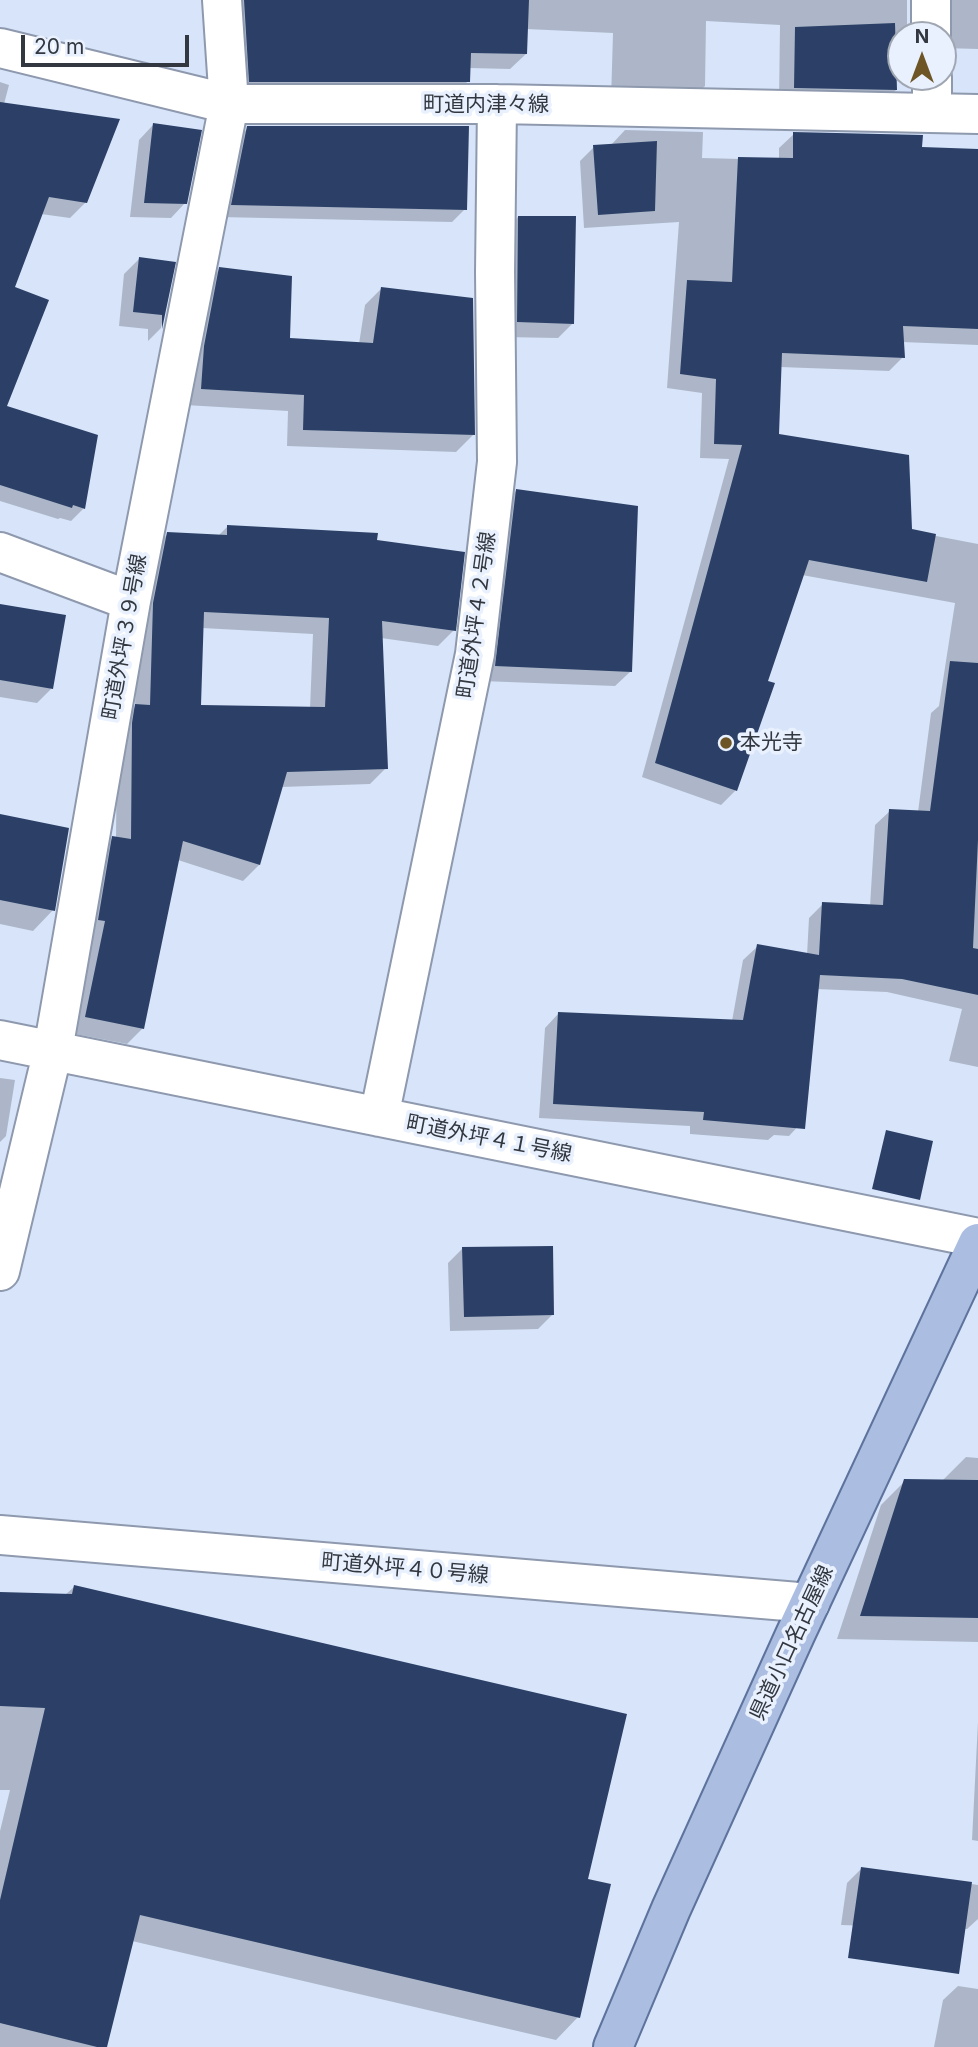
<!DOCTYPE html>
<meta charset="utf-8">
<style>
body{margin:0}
#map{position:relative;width:978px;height:2047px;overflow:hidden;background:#d7e4fa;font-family:Inter,sans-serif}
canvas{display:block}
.north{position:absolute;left:887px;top:21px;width:70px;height:70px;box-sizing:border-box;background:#e9f1fe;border:2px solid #a0a7b2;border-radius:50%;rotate:0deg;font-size:19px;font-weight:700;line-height:28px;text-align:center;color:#333840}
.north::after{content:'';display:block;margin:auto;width:24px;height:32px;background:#6d5525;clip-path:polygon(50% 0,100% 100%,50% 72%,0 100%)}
.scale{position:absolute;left:21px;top:35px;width:168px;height:32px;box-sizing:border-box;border:4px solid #333840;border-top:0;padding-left:9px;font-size:21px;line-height:24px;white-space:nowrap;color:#333840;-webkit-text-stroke:5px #e9f1fe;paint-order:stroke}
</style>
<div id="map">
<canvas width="978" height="2047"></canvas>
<div class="north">N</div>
<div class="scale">20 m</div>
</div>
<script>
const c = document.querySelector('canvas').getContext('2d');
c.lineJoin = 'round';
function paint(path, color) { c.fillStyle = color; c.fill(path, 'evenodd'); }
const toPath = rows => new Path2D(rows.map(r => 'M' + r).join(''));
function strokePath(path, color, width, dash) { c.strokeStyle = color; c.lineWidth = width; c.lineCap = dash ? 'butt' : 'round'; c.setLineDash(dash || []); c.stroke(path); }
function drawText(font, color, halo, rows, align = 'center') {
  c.font = font + ' Inter,"Noto Sans JP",sans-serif'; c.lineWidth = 7; c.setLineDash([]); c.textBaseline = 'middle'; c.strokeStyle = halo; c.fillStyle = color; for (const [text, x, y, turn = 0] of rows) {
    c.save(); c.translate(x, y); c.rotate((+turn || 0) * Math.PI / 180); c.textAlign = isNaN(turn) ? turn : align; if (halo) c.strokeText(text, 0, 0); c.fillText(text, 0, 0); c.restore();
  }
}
const shadow = toPath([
 [221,0,907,0,907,31,894,44,896,90,880,105,779,103,780,25,706,21,705,86,689,101,611,100,613,33,526,29,526,54,510,69,469,68,468,81,453,97,234,97],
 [930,0,978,0,978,49,943,48],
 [0,82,9,85,4,104,86,202,70,218,41,214,13,288,0,354],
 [153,125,185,203,171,218,130,217,139,140],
 [248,128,465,209,452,222,219,217,235,141],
 [625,130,703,132,702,158,779,160,779,148,794,134,921,149,978,151,978,345,902,342,903,357,889,371,780,367,777,436,910,531,978,544,978,1067,949,1061,962,1009,887,992,816,989,803,1121,789,1136,774,1135,768,1140,690,1134,690,1126,539,1118,545,1028,559,1013,732,1021,743,960,758,946,807,955,809,918,823,904,870,906,875,825,890,811,918,812,931,713,939,706,955,603,802,575,766,682,772,684,735,791,721,805,642,777,729,459,700,458,702,393,667,388,679,222,584,228,580,161,594,147,611,145],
 [518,217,573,323,558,338,503,337,504,232],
 [139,259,173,263,161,328,148,341,148,329,119,326,124,274],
 [220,269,288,340,359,344,365,305,381,289,473,435,456,452,287,446,288,411,185,405,203,286],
 [0,406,96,437,83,509,71,521,60,518,58,519,0,501],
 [517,490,630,672,615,686,481,681,502,505],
 [228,526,376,541,454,630,438,646,381,638,386,768,370,784,281,787,259,865,243,881,178,860,143,1028,127,1044,70,1033,97,854,113,838,116,838,117,740,120,722,135,707,138,620,151,550,168,534,218,536],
 [202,628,313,634,310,709,199,707],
 [0,606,51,689,37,703,0,697],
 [0,816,53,910,33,931,0,924],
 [0,1078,15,1080,6,1136,0,1142],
 [463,1248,553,1314,538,1329,450,1331,448,1263],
 [966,1457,978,1458,978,1642,837,1639,881,1505,905,1481,942,1481],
 [74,1587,586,1880,578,2017,556,2040,132,1941,105,2047,0,2047,0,1831,10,1790,0,1790,0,1593,65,1595],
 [978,1722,978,1841,972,1840],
 [862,1868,978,1885,978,1919,967,1929,841,1925,847,1883],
 [958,1986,978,1989,978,2047,934,2047,943,2000]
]);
const building = toPath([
 [244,0,529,0,527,54,471,53,470,82,249,82],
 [895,23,897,90,794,88,795,27],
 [0,102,120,119,87,203,49,197,15,287,49,300,7,406,98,435,85,509,73,505,72,508,0,485],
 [153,123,202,130,187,204,144,203],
 [247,126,469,126,467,210,231,205],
 [793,132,923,135,922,147,978,149,978,329,903,326,905,358,782,353,779,434,909,455,912,529,936,534,927,582,809,560,768,681,775,683,737,791,655,763,742,445,714,444,716,379,680,374,687,280,732,282,738,157,793,158],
 [657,141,655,211,598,215,593,145],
 [518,216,576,216,574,324,517,322],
 [139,257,176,262,162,329,162,315,133,312],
 [219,267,292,276,290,338,373,343,381,287,473,298,475,435,303,430,304,395,201,389,204,346],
 [516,489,638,506,632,672,495,666],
 [227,525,378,533,377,540,465,552,456,631,382,621,388,769,287,772,260,865,183,841,144,1029,85,1017,105,921,98,920,112,836,131,839,132,723,135,704,150,705,153,603,167,532,227,535],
 [204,612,329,618,325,707,201,705],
 [0,604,66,615,53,689,0,680],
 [950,661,978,663,978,840,973,948,978,949,978,995,902,979,820,975,805,1129,703,1120,704,1112,553,1104,558,1012,743,1020,757,944,819,955,822,902,883,905,889,809,930,811],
 [0,814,69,828,55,911,0,900],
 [886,1130,933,1141,920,1200,872,1189],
 [553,1246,554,1315,464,1317,462,1247],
 [904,1479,978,1480,978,1618,860,1616],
 [74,1585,627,1714,588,1879,611,1884,580,2018,140,1915,107,2047,97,2047,0,2023,0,1900,45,1708,0,1706,0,1592,72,1594],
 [861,1867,972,1882,959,1974,848,1958]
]);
const minor = toPath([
 [931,0,931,35],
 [0,48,229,104,497,104,978,114],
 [932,77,932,112],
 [0,552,131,601],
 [0,1040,978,1238],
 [379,1117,475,654,497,462,495,272,497,104],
 [0,1271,53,1050,131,601,229,104,222,0],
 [0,1535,810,1603]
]);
const major = toPath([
 [613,2047,671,1909,795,1635,978,1243]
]);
const markers = [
 [726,743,7,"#6d5525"]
];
const streetNames = [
 ["町道内津々線",486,105],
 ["町道外坪４２号線",477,615,-82],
 ["町道外坪３９号線",125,637,-80],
 ["町道外坪４１号線",489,1139,11],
 ["町道外坪４０号線",405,1569,5],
 ["県道小口名古屋線",792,1643,-65]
];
const poiNames = [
 ["本光寺",740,743]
];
paint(shadow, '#0003');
paint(building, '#2c4067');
strokePath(minor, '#8e99ae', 42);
strokePath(major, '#5d739c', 42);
strokePath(minor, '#fff', 38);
strokePath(major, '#abbee2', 38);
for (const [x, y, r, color] of markers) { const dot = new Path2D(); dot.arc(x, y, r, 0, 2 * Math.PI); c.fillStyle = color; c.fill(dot); strokePath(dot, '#e9f1fe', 2.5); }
drawText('21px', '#333840', '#e9f1fe', streetNames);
drawText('21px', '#333840', '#e9f1fe', poiNames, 'left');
</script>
